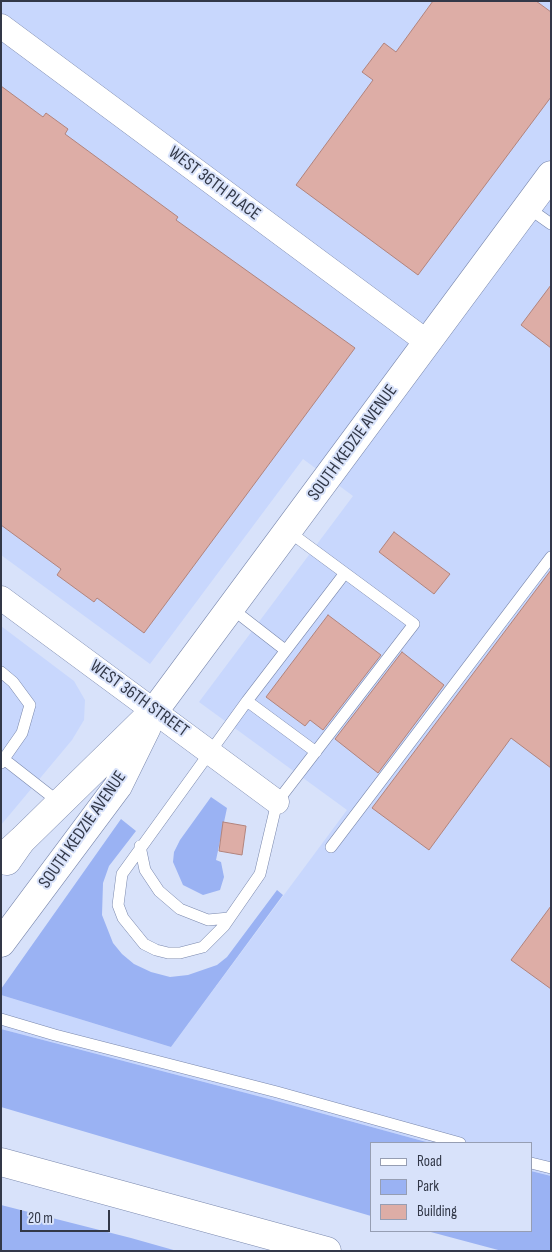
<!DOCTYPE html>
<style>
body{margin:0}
#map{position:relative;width:552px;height:1252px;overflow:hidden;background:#d8e2fa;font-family:"Sofia Sans Condensed",sans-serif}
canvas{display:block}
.frame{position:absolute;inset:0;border:2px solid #323848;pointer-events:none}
.legend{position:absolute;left:370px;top:1142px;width:162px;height:90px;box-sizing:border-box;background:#d8e2fa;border:1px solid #969eb3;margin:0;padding:6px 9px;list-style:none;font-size:15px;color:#323848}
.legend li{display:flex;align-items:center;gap:10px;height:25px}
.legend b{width:25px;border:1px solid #969eb3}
.scale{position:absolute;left:20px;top:1210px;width:90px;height:22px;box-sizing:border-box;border:2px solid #323848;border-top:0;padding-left:6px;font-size:15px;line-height:18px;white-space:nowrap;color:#323848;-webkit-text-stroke:4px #d8e2fa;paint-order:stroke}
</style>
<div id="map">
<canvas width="552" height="1252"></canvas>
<div class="frame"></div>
<ul class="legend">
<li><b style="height:6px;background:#fff"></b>Road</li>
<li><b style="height:14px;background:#9ab2f3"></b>Park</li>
<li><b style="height:14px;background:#ddada6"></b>Building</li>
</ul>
<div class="scale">20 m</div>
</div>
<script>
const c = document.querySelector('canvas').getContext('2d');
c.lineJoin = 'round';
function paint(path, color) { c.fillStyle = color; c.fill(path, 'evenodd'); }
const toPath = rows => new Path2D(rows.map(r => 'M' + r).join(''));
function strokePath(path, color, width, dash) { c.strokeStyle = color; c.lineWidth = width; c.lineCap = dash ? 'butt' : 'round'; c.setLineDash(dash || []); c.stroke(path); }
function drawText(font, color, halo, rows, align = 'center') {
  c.font = font + ' "Sofia Sans Condensed",sans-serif'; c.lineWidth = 4; c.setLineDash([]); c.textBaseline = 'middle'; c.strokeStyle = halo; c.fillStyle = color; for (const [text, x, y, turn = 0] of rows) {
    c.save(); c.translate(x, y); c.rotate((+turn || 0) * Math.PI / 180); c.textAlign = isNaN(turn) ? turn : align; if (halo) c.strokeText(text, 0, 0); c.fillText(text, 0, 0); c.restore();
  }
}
const built = toPath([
 [1,1,551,1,551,1176,531,1171,531,1143,430,1143,273,1100,1,1029,1,995,171,1047,347,810,199,702,353,496,303,459,150,664,1,555],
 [1,626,74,681,85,700,84,720,72,740,1,825]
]);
const green = toPath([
 [211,797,227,808,216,860,221,862,224,877,220,890,203,895,183,885,173,862,174,852,180,840],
 [121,819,136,831,109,866,103,883,102,915,113,943,122,954,134,964,151,972,170,977,188,975,217,965,227,957,277,890,283,895,171,1047,1,995,1,989],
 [1,1029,273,1100,430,1143,371,1143,371,1216,1,1107],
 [531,1171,551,1176,551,1251,502,1251,427,1231,531,1231],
 [1,1205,131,1238,177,1251,1,1251]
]);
const building = toPath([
 [433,1,536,1,551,12,551,97,418,275,296,185,373,80,362,72,384,43,396,52,433,1],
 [1,86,43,117,46,113,68,129,65,134,178,217,176,220,355,348,144,633,97,598,94,602,57,575,61,569,1,525,1,86],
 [551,285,551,348,521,325,551,285],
 [394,532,450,574,434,594,379,552,394,532],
 [551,570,551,768,511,738,429,850,372,808,551,570],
 [328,615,381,655,323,730,310,720,305,726,266,697,328,615],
 [402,652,444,685,378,773,335,739,402,652],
 [223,822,246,826,242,855,219,851,223,822],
 [551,906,551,989,511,960,551,906]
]);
const lane = toPath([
 [527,207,551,224],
 [231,608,285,650],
 [1,672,13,682,30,705,22,733,1,763],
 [247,701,122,874,118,905,123,918,144,944,156,950,168,953,180,953,203,947,224,926,260,874,277,802,414,624,288,531],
 [316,752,247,701,345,573],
 [5,760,60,803],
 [140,846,145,870,159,891,180,909,208,920,229,918],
 [331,847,551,557],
 [1,1019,55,1035,277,1092,460,1143],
 [531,1163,551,1168]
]);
const street = toPath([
 [1,26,427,342],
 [1,598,277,802]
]);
const secondary = toPath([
 [7,861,21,841,155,710,551,175],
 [1,943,118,786,147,727]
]);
const highway = toPath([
 [1,859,21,841],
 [1,1162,327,1251]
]);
const streetNames = [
 ["WEST 36TH PLACE",214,184,37],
 ["SOUTH KEDZIE AVENUE",353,443,-54],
 ["WEST 36TH STREET",139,699,36],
 ["SOUTH KEDZIE AVENUE",83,830,-55]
];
paint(built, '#c8d7fd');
paint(green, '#9ab2f3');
paint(building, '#ddada6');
strokePath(building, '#b2847d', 1);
strokePath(lane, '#7a88ad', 12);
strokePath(street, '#7a88ad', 25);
strokePath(secondary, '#7a88ad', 29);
strokePath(highway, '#7a88ad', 29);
strokePath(lane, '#fff', 11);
strokePath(street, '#fff', 24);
strokePath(secondary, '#fff', 28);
strokePath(highway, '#fff', 28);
drawText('18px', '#323848', '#d8e2fa', streetNames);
</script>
